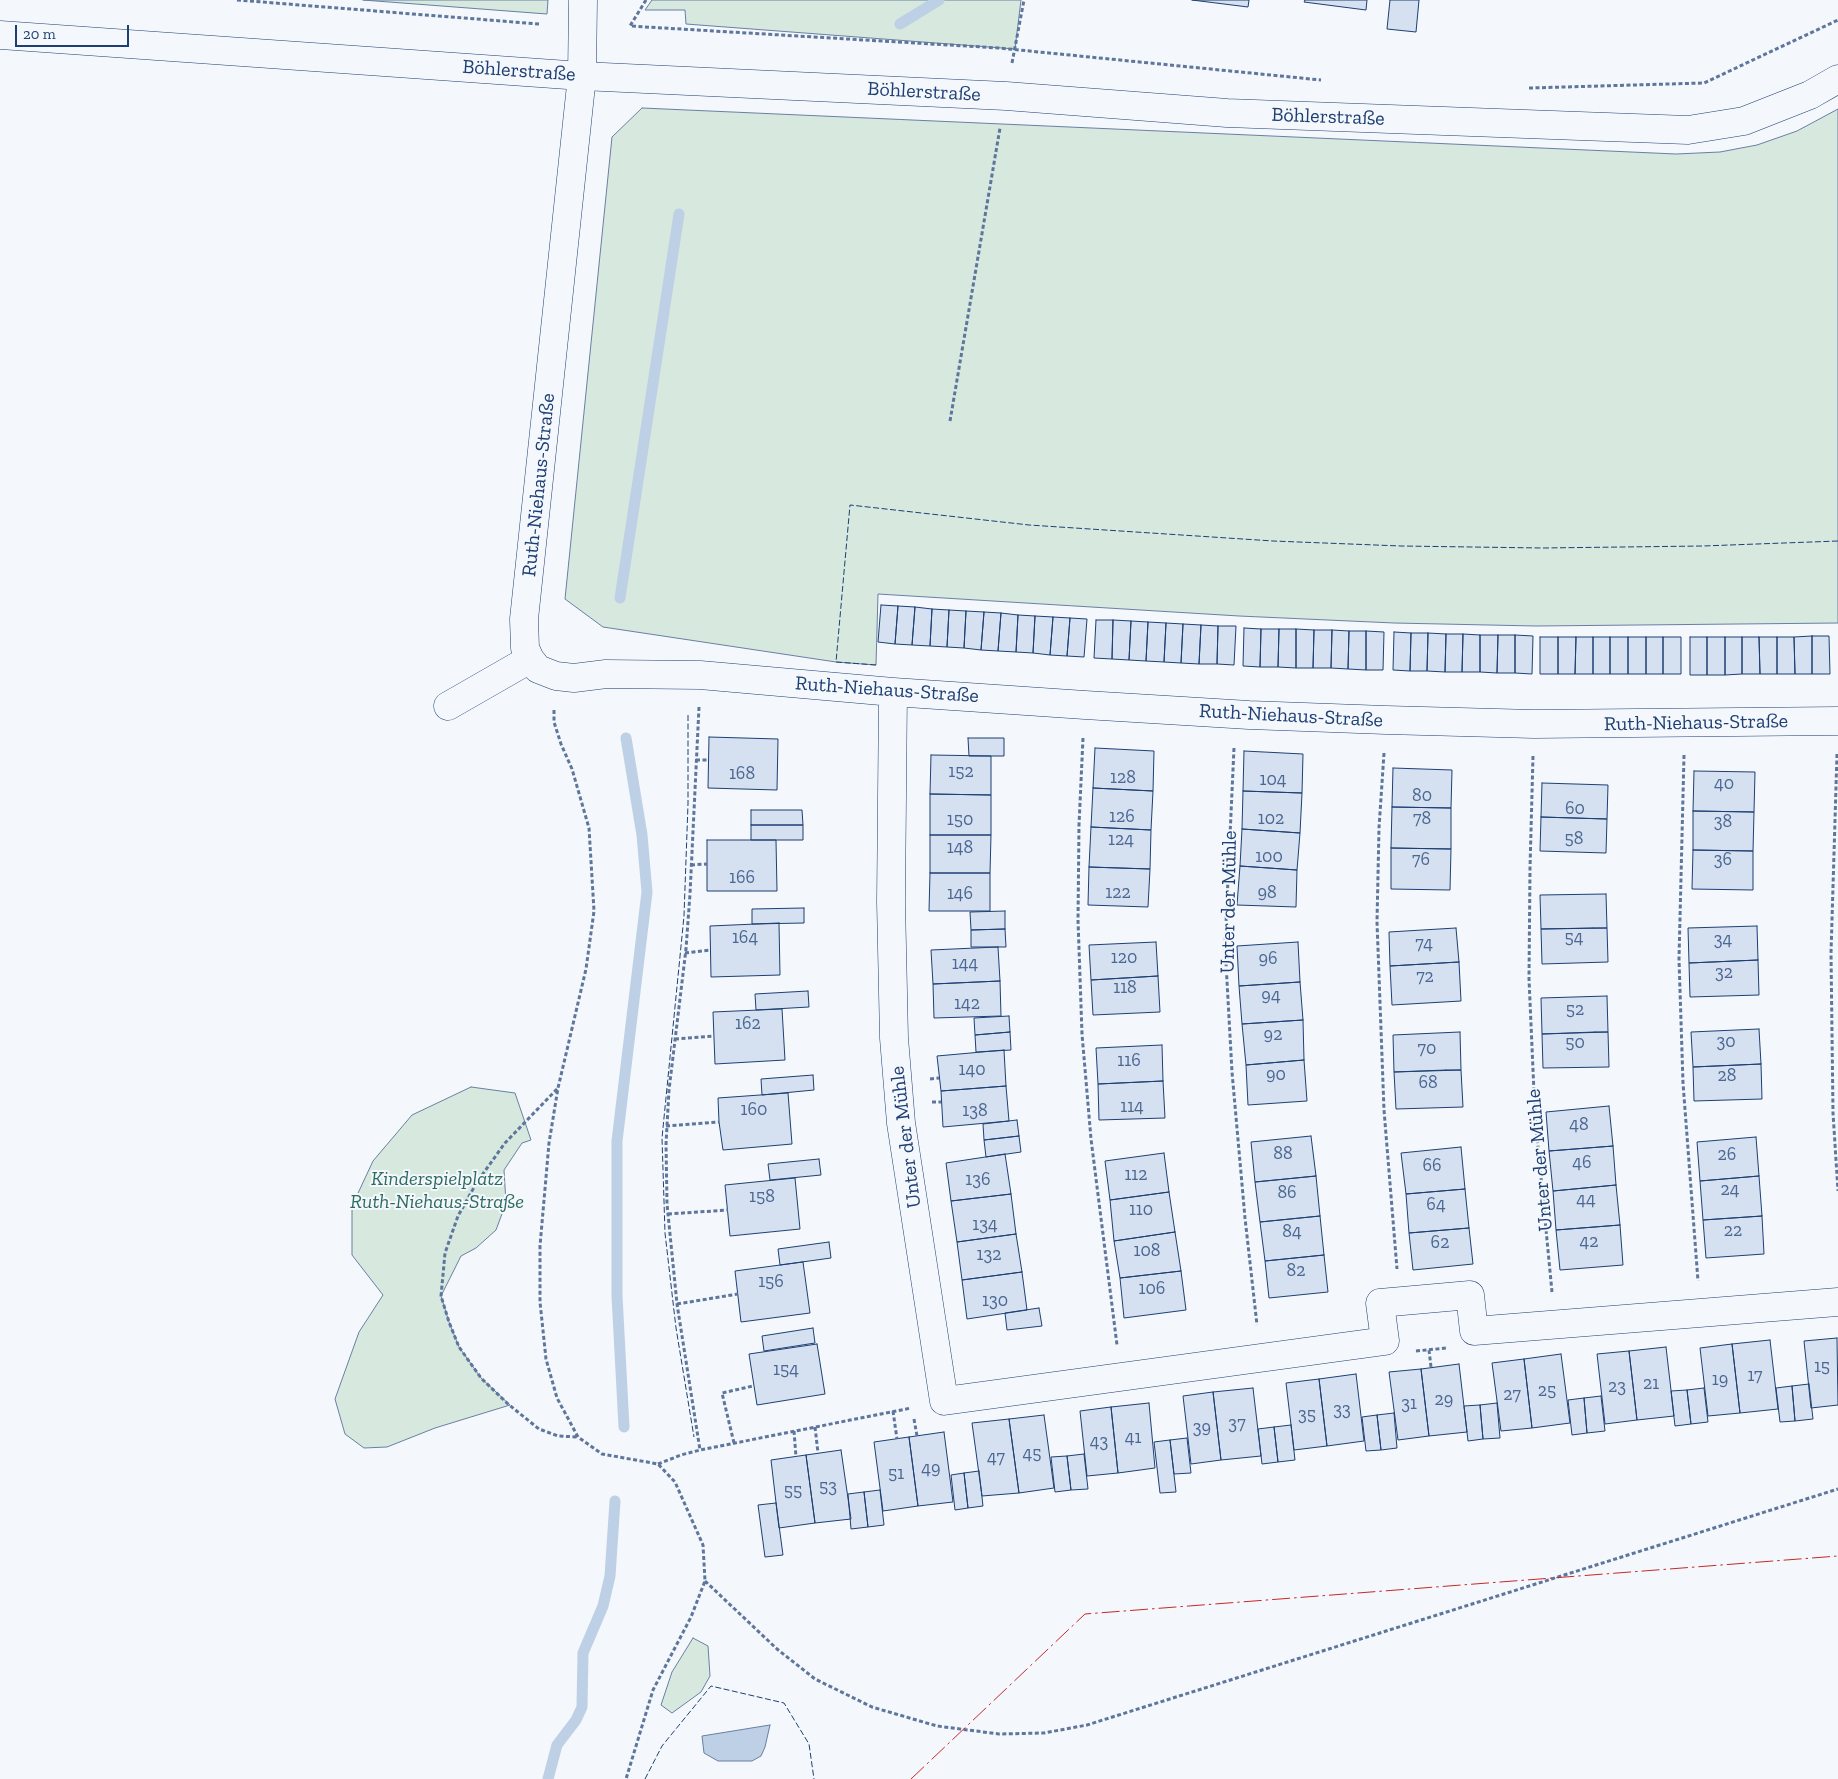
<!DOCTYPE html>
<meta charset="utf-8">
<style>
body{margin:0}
#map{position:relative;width:1838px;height:1779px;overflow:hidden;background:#f4f7fb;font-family:"Zilla Slab",serif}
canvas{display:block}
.scale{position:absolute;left:15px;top:25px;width:114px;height:22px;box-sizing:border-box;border:2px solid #1d3f73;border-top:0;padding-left:6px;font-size:15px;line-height:18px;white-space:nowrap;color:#1d3f73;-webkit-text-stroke:4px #f4f7fb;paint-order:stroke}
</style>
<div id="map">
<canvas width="1838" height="1779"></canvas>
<div class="scale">20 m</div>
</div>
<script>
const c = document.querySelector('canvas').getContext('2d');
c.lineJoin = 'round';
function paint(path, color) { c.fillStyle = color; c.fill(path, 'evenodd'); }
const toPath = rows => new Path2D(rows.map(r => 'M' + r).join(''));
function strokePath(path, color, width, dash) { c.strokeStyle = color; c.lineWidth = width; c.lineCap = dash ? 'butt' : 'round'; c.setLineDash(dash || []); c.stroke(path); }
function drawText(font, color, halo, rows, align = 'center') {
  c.font = font + ' "Zilla Slab",serif'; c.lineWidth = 4; c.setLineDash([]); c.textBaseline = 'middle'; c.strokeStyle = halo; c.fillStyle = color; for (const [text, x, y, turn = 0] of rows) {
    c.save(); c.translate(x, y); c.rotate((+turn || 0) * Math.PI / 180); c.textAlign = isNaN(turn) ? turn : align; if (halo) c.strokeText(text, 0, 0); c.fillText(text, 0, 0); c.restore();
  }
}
const green = toPath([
 [363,0,548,0,547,14,363,0],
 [652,0,1021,0,1015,49,686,24,685,10,645,10,652,0],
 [642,108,1676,154,1720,152,1757,145,1797,131,1838,109,1838,623,1536,626,1394,623,1239,616,878,594,876,665,836,662,603,627,565,599,612,137,642,108],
 [471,1087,515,1093,531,1140,522,1143,504,1170,506,1203,496,1230,476,1248,461,1256,441,1296,449,1322,459,1347,481,1378,510,1405,435,1428,387,1447,364,1448,345,1434,335,1399,359,1332,383,1295,352,1255,352,1206,373,1161,412,1115,471,1087],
 [693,1638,708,1646,710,1676,701,1692,672,1713,661,1705,672,1672,693,1638]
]);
const water = toPath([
 [770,1725,765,1747,761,1756,752,1761,718,1761,704,1753,702,1736,770,1725]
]);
const stream = toPath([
 [900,24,939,0],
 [620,598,679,214],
 [624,1427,617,1296,617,1141,647,892,642,835,626,738],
 [548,1779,557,1745,576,1720,582,1707,583,1653,603,1606,610,1576,615,1501]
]);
const building = toPath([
 [1192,0,1249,0,1248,7,1192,0],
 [1305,0,1367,0,1366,10,1304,2,1305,0],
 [1390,0,1419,0,1416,32,1387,29,1390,0],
 [881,605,898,606,895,644,878,642,881,605],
 [898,606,915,607,912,645,895,644,898,606],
 [915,607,932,609,930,646,912,645,915,607],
 [932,609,949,610,947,647,930,646,932,609],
 [949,610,966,611,964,648,947,647,949,610],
 [966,611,984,612,981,650,964,648,966,611],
 [984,612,1001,613,998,651,981,650,984,612],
 [1001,613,1018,615,1016,652,998,651,1001,613],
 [1018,615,1035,616,1033,653,1016,652,1018,615],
 [1035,616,1053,617,1050,655,1033,653,1035,616],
 [1053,617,1070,618,1067,656,1050,655,1053,617],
 [1070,618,1087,619,1084,657,1067,656,1070,618],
 [1096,620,1113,620,1112,659,1094,658,1096,620],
 [1113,620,1131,621,1129,660,1112,659,1113,620],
 [1131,621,1148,622,1146,661,1129,660,1131,621],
 [1148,622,1166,623,1164,662,1146,661,1148,622],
 [1166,623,1183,624,1181,663,1164,662,1166,623],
 [1183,624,1201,625,1199,664,1181,663,1183,624],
 [1201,625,1218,626,1217,664,1199,664,1201,625],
 [1218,626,1236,626,1234,665,1217,664,1218,626],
 [1244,628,1261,629,1260,667,1243,666,1244,628],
 [1261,629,1279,629,1278,667,1260,667,1261,629],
 [1279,629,1296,629,1296,668,1278,667,1279,629],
 [1296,629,1314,630,1313,668,1296,668,1296,629],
 [1314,630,1332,630,1331,668,1313,668,1314,630],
 [1332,630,1349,631,1348,669,1331,668,1332,630],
 [1349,631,1366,631,1366,670,1348,669,1349,631],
 [1366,631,1384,632,1383,670,1366,670,1366,631],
 [1394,632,1411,633,1410,671,1393,670,1394,632],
 [1411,633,1428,633,1427,671,1410,671,1411,633],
 [1428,633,1446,634,1445,672,1427,671,1428,633],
 [1446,634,1463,634,1462,672,1445,672,1446,634],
 [1463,634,1480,635,1480,672,1462,672,1463,634],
 [1480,635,1498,635,1497,673,1480,672,1480,635],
 [1498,635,1515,635,1515,673,1497,673,1498,635],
 [1515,635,1533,636,1532,674,1515,673,1515,635],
 [1812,636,1829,636,1830,674,1812,674,1812,636],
 [1812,636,1812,674,1795,674,1794,637,1812,636],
 [1540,637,1558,637,1558,674,1540,674,1540,637],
 [1558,637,1576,637,1575,674,1558,674,1558,637],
 [1576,637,1593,637,1593,674,1575,674,1576,637],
 [1593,637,1610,637,1610,674,1593,674,1593,637],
 [1610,637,1628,637,1628,674,1610,674,1610,637],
 [1628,637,1646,637,1646,674,1628,674,1628,637],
 [1646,637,1663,637,1663,674,1646,674,1646,637],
 [1663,637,1681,637,1681,674,1663,674,1663,637],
 [1690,637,1707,637,1707,675,1690,675,1690,637],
 [1707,637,1725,637,1725,675,1707,675,1707,637],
 [1725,637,1742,637,1742,674,1725,675,1725,637],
 [1742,637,1759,637,1760,674,1742,674,1742,637],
 [1759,637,1777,637,1777,674,1760,674,1759,637],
 [1777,637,1794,637,1795,674,1777,674,1777,637],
 [709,737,778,739,777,790,708,788,709,737],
 [968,738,1004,738,1004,756,969,756,968,738],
 [1095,748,1154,751,1153,791,1093,788,1095,748],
 [1244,751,1303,754,1302,793,1243,791,1244,751],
 [931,755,991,756,991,795,930,794,931,755],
 [1393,768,1452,770,1451,808,1392,807,1393,768],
 [1694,771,1755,772,1754,812,1693,811,1694,771],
 [1542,783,1608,785,1607,819,1541,817,1542,783],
 [1093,788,1153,791,1151,830,1091,827,1093,788],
 [1243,791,1302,793,1300,833,1242,829,1243,791],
 [930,794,991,795,991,835,930,835,930,794],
 [1392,807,1451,808,1451,849,1391,848,1392,807],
 [751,810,802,810,803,825,751,825,751,810],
 [1693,811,1754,812,1753,851,1693,850,1693,811],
 [1541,817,1607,819,1606,853,1540,851,1541,817],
 [751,825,803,825,803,840,751,840,751,825],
 [1091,827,1151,830,1150,869,1089,867,1091,827],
 [1242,829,1300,833,1297,870,1240,866,1242,829],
 [930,835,991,835,990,873,930,873,930,835],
 [707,840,776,840,777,891,707,891,707,840],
 [1391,848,1451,849,1450,890,1391,889,1391,848],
 [1693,850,1753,851,1753,890,1692,889,1693,850],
 [1240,866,1297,870,1296,907,1237,905,1240,866],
 [1089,867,1150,869,1148,907,1088,905,1089,867],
 [930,873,990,873,990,911,929,911,930,873],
 [1606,894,1607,928,1541,929,1540,895,1606,894],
 [804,908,804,923,752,924,752,909,804,908],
 [1005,911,1005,929,971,930,970,912,1005,911],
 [779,923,780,975,711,977,710,926,779,923],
 [1757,926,1758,960,1689,963,1688,928,1757,926],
 [1456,928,1459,962,1390,966,1389,932,1456,928],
 [1593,928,1607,928,1608,962,1542,964,1541,929,1593,928],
 [1005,929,1006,947,971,947,971,930,1005,929],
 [1156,942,1158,976,1091,980,1089,945,1156,942],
 [1298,942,1300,982,1239,986,1237,946,1298,942],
 [998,947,1000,981,933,984,931,950,998,947],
 [1758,960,1759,995,1690,997,1689,963,1758,960],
 [1459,962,1461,1001,1392,1005,1390,966,1459,962],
 [1158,976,1160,1012,1093,1015,1091,980,1158,976],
 [1000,981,1001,1016,934,1018,933,984,1000,981],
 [1300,982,1303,1020,1242,1024,1239,986,1300,982],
 [808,991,809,1007,756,1010,755,994,808,991],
 [1607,996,1608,1032,1542,1034,1541,998,1607,996],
 [782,1009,785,1060,715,1064,713,1012,782,1009],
 [1009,1016,1010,1032,975,1035,974,1018,1009,1016],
 [1303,1020,1304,1060,1246,1065,1242,1024,1303,1020],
 [1759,1029,1761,1064,1693,1067,1691,1032,1759,1029],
 [1010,1032,1011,1050,976,1052,975,1035,1010,1032],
 [1460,1032,1461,1070,1394,1072,1393,1035,1460,1032],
 [1595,1032,1608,1032,1609,1067,1543,1068,1542,1034,1595,1032],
 [1162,1045,1163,1081,1098,1084,1096,1048,1162,1045],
 [1004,1050,1006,1086,941,1091,937,1056,1004,1050],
 [1304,1060,1307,1101,1248,1105,1246,1065,1304,1060],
 [1761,1064,1762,1099,1694,1101,1693,1067,1761,1064],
 [1446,1070,1461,1070,1463,1107,1396,1109,1394,1072,1446,1070],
 [813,1075,814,1090,762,1095,761,1079,813,1075],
 [1163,1081,1165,1118,1099,1120,1098,1084,1163,1081],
 [1006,1086,1009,1121,943,1127,941,1091,1006,1086],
 [788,1093,792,1144,723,1150,719,1122,718,1098,788,1093],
 [1609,1106,1613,1146,1549,1151,1546,1112,1609,1106],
 [1017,1120,1019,1136,984,1140,983,1124,1017,1120],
 [1019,1136,1021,1152,986,1157,984,1140,1019,1136],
 [1311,1136,1316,1176,1255,1182,1251,1142,1311,1136],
 [1756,1137,1759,1176,1700,1181,1697,1142,1756,1137],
 [1613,1146,1616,1185,1553,1191,1549,1151,1613,1146],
 [1461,1147,1465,1189,1406,1194,1401,1153,1461,1147],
 [1164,1153,1169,1192,1110,1200,1105,1161,1164,1153],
 [1005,1154,1011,1194,951,1201,946,1163,1005,1154],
 [819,1159,821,1175,770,1180,768,1164,819,1159],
 [1316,1176,1320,1216,1260,1222,1255,1182,1316,1176],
 [1759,1176,1762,1216,1703,1220,1700,1181,1759,1176],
 [795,1178,800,1229,730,1236,725,1185,795,1178],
 [1616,1185,1620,1225,1556,1230,1553,1191,1616,1185],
 [1465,1189,1469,1228,1409,1233,1406,1194,1465,1189],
 [1169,1192,1175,1232,1114,1241,1110,1200,1169,1192],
 [1011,1194,1016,1234,957,1242,951,1201,1011,1194],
 [1320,1216,1324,1255,1265,1261,1260,1222,1320,1216],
 [1762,1216,1764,1254,1706,1258,1703,1220,1762,1216],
 [1620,1225,1623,1265,1560,1270,1556,1230,1620,1225],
 [1469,1228,1473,1264,1413,1270,1409,1233,1469,1228],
 [1175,1232,1181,1271,1120,1278,1114,1241,1175,1232],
 [1016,1234,1022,1272,962,1280,957,1242,1016,1234],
 [829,1242,831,1258,780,1265,778,1249,829,1242],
 [1324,1255,1328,1292,1269,1298,1265,1261,1324,1255],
 [803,1262,810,1313,741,1322,735,1271,803,1262],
 [1181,1271,1186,1310,1124,1318,1120,1278,1181,1271],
 [1022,1272,1027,1310,967,1319,962,1280,1022,1272],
 [1039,1308,1042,1326,1007,1330,1005,1313,1039,1308],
 [813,1328,815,1343,764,1351,762,1336,813,1328],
 [1837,1338,1838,1405,1811,1408,1804,1341,1837,1338],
 [1770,1340,1778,1409,1740,1413,1732,1344,1770,1340],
 [817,1344,825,1394,757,1405,749,1354,817,1344],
 [1732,1344,1740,1413,1708,1416,1700,1348,1732,1344],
 [1666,1347,1674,1416,1637,1420,1629,1351,1666,1347],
 [1629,1351,1637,1420,1605,1424,1597,1354,1629,1351],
 [1561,1354,1570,1423,1532,1428,1524,1359,1561,1354],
 [1524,1359,1532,1428,1501,1431,1492,1363,1524,1359],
 [1459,1364,1467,1432,1429,1436,1421,1369,1459,1364],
 [1421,1369,1429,1436,1398,1440,1389,1372,1421,1369],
 [1356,1374,1364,1441,1327,1446,1319,1379,1356,1374],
 [1319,1379,1327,1446,1294,1450,1286,1383,1319,1379],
 [1809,1384,1813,1419,1795,1421,1792,1386,1809,1384],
 [1792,1386,1795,1421,1780,1422,1776,1388,1792,1386],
 [1253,1388,1261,1456,1221,1460,1213,1392,1253,1388],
 [1704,1388,1708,1422,1691,1424,1687,1390,1704,1388],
 [1687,1390,1691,1424,1675,1426,1671,1391,1687,1390],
 [1213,1392,1221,1460,1191,1464,1183,1396,1213,1392],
 [1601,1396,1605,1431,1587,1433,1584,1398,1601,1396],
 [1584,1398,1587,1433,1572,1435,1568,1400,1584,1398],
 [1149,1403,1155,1468,1118,1473,1111,1407,1149,1403],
 [1497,1403,1500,1438,1483,1439,1480,1405,1497,1403],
 [1480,1405,1483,1439,1468,1441,1464,1406,1480,1405],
 [1111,1407,1118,1473,1087,1476,1080,1411,1111,1407],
 [1394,1413,1397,1448,1381,1450,1377,1415,1394,1413],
 [1044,1415,1054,1488,1019,1493,1009,1419,1044,1415],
 [1377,1415,1381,1450,1366,1451,1362,1417,1377,1415],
 [1009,1419,1019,1493,982,1496,972,1423,1009,1419],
 [1291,1425,1295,1460,1278,1462,1274,1427,1291,1425],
 [1274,1427,1278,1462,1262,1464,1258,1429,1274,1427],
 [944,1432,953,1502,918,1506,909,1437,944,1432],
 [909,1437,918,1506,883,1511,874,1442,909,1437],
 [1187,1438,1191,1473,1174,1474,1170,1440,1187,1438],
 [1170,1440,1176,1492,1160,1493,1154,1442,1170,1440],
 [841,1450,851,1519,815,1523,806,1455,841,1450],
 [1084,1454,1088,1489,1071,1490,1067,1456,1084,1454],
 [806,1455,815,1523,779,1528,771,1460,806,1455],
 [1067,1456,1071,1490,1055,1492,1051,1457,1067,1456],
 [979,1471,983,1506,968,1508,964,1473,979,1471],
 [964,1473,968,1508,955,1510,951,1475,964,1473],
 [880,1490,884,1525,868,1527,864,1492,880,1490],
 [864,1492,868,1527,851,1529,848,1494,864,1492],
 [776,1503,783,1555,765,1557,758,1505,776,1503]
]);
const path = toPath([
 [237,0,539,24],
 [646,0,630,26,999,48,1321,80],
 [1012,63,1024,0],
 [1529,88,1704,83,1838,20],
 [950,421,1000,128],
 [699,707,690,894,686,949,669,1090,666,1144,667,1204,677,1304,700,1450],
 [554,710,554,722,561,744,572,769,589,828,594,911,586,969,558,1088,549,1143,540,1246,540,1302,546,1359,557,1398,578,1437,602,1454,658,1464,675,1482,703,1545,705,1581,691,1617,653,1690,626,1779],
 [1083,738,1079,825,1078,920,1082,1034,1091,1139,1117,1345],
 [1234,748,1225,945,1232,1072,1245,1218,1257,1325],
 [1384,753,1379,828,1377,922,1384,1110,1397,1269],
 [1837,754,1831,953,1833,1113,1838,1191],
 [1684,755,1679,959,1683,1083,1698,1281],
 [1533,756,1530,868,1529,979,1535,1115,1552,1292],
 [696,760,708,760],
 [691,865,707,864],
 [685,953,710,950],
 [675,1039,714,1036],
 [930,1079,939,1078],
 [557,1089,505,1143,477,1182,458,1216,445,1253,441,1296,449,1322,459,1347,481,1378,508,1404,539,1429,558,1436,578,1437],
 [932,1102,941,1102],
 [666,1126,719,1122],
 [668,1214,728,1210],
 [677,1304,738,1294],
 [1429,1350,1431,1367],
 [1416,1351,1447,1348],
 [893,1411,897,1439],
 [914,1419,917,1436],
 [815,1427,818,1453],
 [794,1431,796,1457],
 [734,1443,722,1393,753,1386],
 [658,1464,681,1455,700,1450,911,1408],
 [705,1581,777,1649,815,1679,872,1707,937,1726,999,1734,1044,1733,1087,1725,1838,1489]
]);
const minor = toPath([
 [583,0,582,76,524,619,525,648,530,659,538,669,556,676,574,678,606,674,700,675,893,692,1085,705,1249,715,1386,720,1534,724,1838,721],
 [893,692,891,902,894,1038,901,1123,944,1401,1385,1341,1380,1303,1470,1295,1474,1331,1838,1302],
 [448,706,530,659]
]);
const tertiary = toPath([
 [0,35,582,76,1006,96,1227,113,1688,130,1744,121,1810,95,1838,79]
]);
const fence = toPath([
 [876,665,836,662,850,505,1029,525,1273,541,1401,546,1542,548,1703,546,1838,541],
 [688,715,688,804,684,916,662,1138,665,1233,676,1328,694,1437],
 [645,1779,662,1746,711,1686,784,1703,809,1744,814,1779]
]);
const power = toPath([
 [911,1779,1085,1614,1838,1556]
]);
const numberNames = [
 ["152",961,772],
 ["168",742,774],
 ["128",1123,778],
 ["104",1273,780],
 ["40",1724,784],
 ["80",1422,796],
 ["60",1575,809],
 ["126",1122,817],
 ["102",1271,819],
 ["78",1422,819],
 ["150",960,820],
 ["38",1723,822],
 ["58",1574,839],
 ["124",1121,840],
 ["148",960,848],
 ["100",1269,857],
 ["76",1421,860],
 ["36",1723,860],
 ["166",742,878],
 ["122",1118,893],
 ["98",1267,893],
 ["146",960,894],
 ["164",745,938],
 ["54",1574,938],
 ["34",1723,940],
 ["74",1424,944],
 ["120",1124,958],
 ["96",1268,959],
 ["144",965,964],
 ["32",1724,973],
 ["72",1425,977],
 ["118",1125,988],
 ["94",1271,996],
 ["142",967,1004],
 ["52",1575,1010],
 ["162",748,1024],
 ["92",1273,1035],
 ["30",1726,1042],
 ["50",1575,1043],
 ["70",1427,1049],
 ["116",1129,1061],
 ["140",972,1070],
 ["90",1276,1075],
 ["28",1727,1076],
 ["68",1428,1083],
 ["114",1132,1107],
 ["160",754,1110],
 ["138",975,1111],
 ["48",1579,1125],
 ["88",1283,1154],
 ["26",1727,1155],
 ["46",1582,1163],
 ["66",1432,1166],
 ["112",1136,1175],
 ["136",978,1180],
 ["24",1730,1190],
 ["86",1287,1193],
 ["158",762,1197],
 ["44",1586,1200],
 ["64",1436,1205],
 ["110",1141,1210],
 ["134",985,1225],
 ["22",1733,1231],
 ["84",1292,1232],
 ["42",1589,1242],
 ["62",1440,1243],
 ["108",1147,1251],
 ["132",989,1255],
 ["82",1296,1271],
 ["156",771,1282],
 ["106",1152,1289],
 ["130",995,1301],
 ["15",1822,1367],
 ["154",786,1370],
 ["17",1755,1376],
 ["19",1720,1380],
 ["21",1651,1384],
 ["23",1617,1387],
 ["25",1547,1391],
 ["27",1512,1395],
 ["29",1444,1400],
 ["31",1409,1404],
 ["33",1342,1410],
 ["35",1307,1415],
 ["37",1237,1424],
 ["39",1202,1428],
 ["41",1133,1438],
 ["43",1099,1442],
 ["45",1032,1454],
 ["47",996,1458],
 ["49",931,1469],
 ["51",896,1474],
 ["53",828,1487],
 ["55",793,1491]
];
const streetNames = [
 ["Böhlerstraße",519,71,4],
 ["Böhlerstraße",924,92,3],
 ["Böhlerstraße",1328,117,2],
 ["Ruth-Niehaus-Straße",539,485,-84],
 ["Ruth-Niehaus-Straße",887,690,4],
 ["Ruth-Niehaus-Straße",1291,716,3],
 ["Ruth-Niehaus-Straße",1696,723,-1],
 ["Unter der Mühle",1229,902,-89],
 ["Unter der Mühle",906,1137,-97],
 ["Unter der Mühle",1540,1160,-95]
];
const parkNames = [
 ["Kinderspielplatz",437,1179],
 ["Ruth-Niehaus-Straße",437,1202]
];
paint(green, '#d7e8df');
strokePath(green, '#687fa3', 1);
paint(water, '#bed0e5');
strokePath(water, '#687fa3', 1);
strokePath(stream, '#bed0e5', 11);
paint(building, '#d5e0f0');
strokePath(building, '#1d3f73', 1);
strokePath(minor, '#1d3f73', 29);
strokePath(tertiary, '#1d3f73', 29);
strokePath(path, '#5e769c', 3, [4, 2.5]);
strokePath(minor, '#f4f7fb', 28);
strokePath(tertiary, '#f4f7fb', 28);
strokePath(fence, '#1d3f73', 1, [6, 2.5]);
strokePath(power, '#c62828', 1, [18, 4, 2.5, 4]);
drawText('18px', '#4b6792', null, numberNames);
drawText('20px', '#1d3f73', '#f4f7fb', streetNames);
drawText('italic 20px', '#2c6c60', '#f4f7fb', parkNames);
</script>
